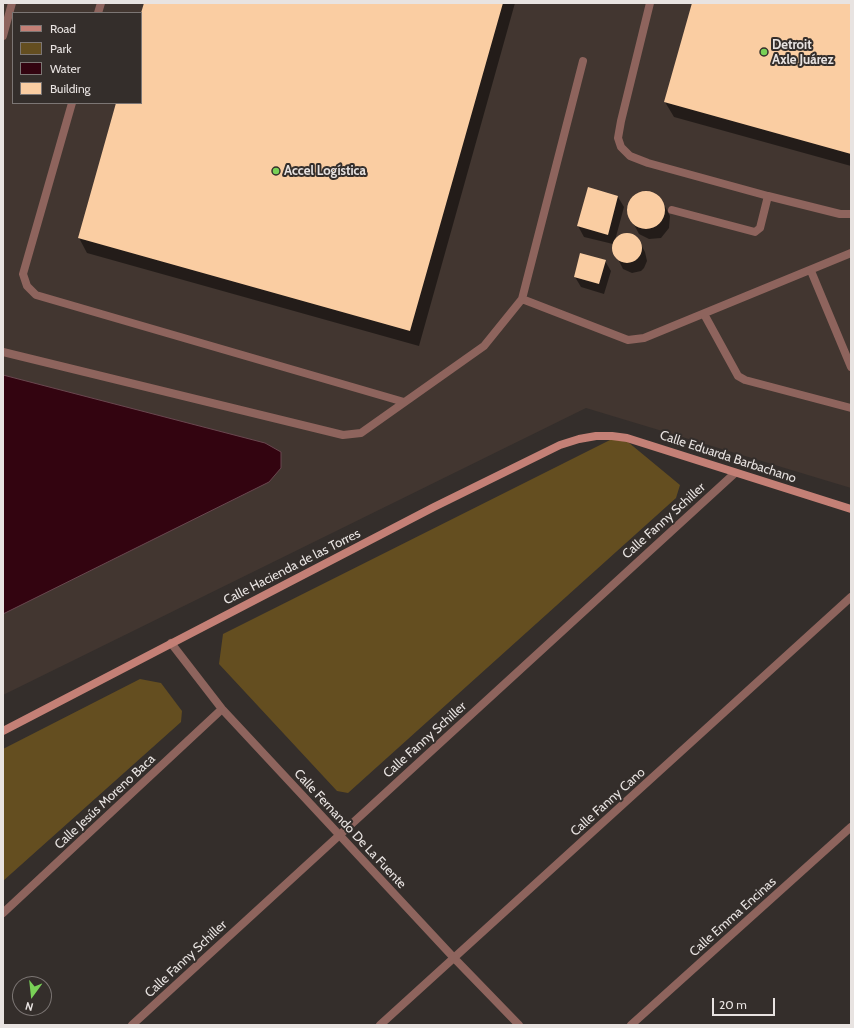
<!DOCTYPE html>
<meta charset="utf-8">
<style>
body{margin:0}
#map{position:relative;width:854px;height:1028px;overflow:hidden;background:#342e2b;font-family:Cabin,sans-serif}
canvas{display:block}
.frame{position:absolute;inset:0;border:4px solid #e8e3e1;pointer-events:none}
.legend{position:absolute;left:12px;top:12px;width:130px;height:92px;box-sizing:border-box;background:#342e2b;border:1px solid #7c7674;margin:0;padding:5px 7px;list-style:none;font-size:12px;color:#e8e3e1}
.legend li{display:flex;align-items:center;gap:8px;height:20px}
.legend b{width:20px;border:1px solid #7c7674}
.north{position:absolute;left:12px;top:976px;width:40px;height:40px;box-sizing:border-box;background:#342e2b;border:1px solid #7c7674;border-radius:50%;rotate:195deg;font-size:11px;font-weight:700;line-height:16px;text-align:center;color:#e8e3e1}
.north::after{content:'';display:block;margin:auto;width:14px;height:18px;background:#79d157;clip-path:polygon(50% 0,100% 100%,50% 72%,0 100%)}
.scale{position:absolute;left:712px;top:998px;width:63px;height:18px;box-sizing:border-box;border:2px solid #e8e3e1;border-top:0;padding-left:5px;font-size:12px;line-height:14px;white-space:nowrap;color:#e8e3e1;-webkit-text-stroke:3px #342e2b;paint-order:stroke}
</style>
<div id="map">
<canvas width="854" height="1028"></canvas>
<div class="frame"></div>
<ul class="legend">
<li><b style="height:5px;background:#c48076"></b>Road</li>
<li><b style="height:11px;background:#644e20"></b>Park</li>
<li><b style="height:11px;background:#330410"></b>Water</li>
<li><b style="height:11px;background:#facda2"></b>Building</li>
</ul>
<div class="north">N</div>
<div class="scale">20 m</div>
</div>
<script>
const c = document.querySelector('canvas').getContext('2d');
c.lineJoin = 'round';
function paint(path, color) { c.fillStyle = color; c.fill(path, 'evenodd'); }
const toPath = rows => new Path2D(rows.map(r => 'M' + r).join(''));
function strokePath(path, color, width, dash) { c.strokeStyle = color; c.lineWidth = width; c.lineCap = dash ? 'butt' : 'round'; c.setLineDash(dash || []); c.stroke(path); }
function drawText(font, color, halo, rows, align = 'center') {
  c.font = font + ' Cabin,sans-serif'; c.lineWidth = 4; c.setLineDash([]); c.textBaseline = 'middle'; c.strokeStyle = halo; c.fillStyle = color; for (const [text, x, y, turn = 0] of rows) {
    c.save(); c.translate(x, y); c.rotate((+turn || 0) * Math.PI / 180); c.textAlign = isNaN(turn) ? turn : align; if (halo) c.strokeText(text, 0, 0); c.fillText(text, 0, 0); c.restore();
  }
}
const built = toPath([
 [3,3,851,3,851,488,586,408,3,695],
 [13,13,141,13,141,103,13,103]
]);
const green = toPath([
 [612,439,628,442,680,485,676,498,348,793,337,791,219,664,223,634],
 [140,679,161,683,182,711,181,722,3,881,3,749]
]);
const water = toPath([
 [3,375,265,443,281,452,281,468,269,482,3,614,3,375]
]);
const shadow = toPath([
 [145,3,515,3,419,346,87,253,79,238,117,103,141,103,141,16],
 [693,3,851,3,851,166,674,117,665,102],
 [588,189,618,197,624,207,614,244,619,237,628,234,632,236,639,241,645,252,647,261,644,268,641,271,632,273,623,269,613,249,613,244,584,237,578,226],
 [644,192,656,195,661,199,670,216,669,228,661,238,649,239,639,234,628,213,627,208,633,197],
 [605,261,611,271,604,294,581,287,575,277]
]);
const building = toPath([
 [144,3,503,3,410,331,78,238,116,103,141,103,141,13],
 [692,3,851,3,851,154,664,102],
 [588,187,618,196,608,235,577,226],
 '627 210a19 19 0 1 1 38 0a19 19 0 1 1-38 0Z',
 '612 248a15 15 0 1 1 30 0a15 15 0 1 1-30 0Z',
 [580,253,606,260,599,284,574,277]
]);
const lane = toPath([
 [650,3,621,121,618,138,621,147,630,156,648,163,768,196,840,214,851,214],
 [98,13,101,3],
 [3,36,12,3],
 [72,103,23,274,27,286,36,295,404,402],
 [672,210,755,232,760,228,768,196],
 [811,271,851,367],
 [522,299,583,61],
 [704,314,738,376,745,380,851,408],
 [3,352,343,435,361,433,484,346,522,299,628,340,644,338,851,253]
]);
const street = toPath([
 [171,643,222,709,454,958,519,1025],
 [3,913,222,709],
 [132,1025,735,473],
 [380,1025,851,597],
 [631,1025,851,827]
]);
const secondary = toPath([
 [3,731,434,507,560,445,579,439,596,436,612,436,627,438,851,509]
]);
const markers = [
 [764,52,4,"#79d157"],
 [276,171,4,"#79d157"]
];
const poiNames = [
 ["Detroit",772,45],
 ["Axle Juárez",772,60],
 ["Accel Logística",284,171]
];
const streetNames = [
 ["Calle Eduarda Barbachano",728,457,18],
 ["Calle Fanny Schiller",664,521,-42],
 ["Calle Hacienda de las Torres",292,567,-27],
 ["Calle Fanny Schiller",425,740,-42],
 ["Calle Jesús Moreno Baca",105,802,-43],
 ["Calle Fanny Cano",608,802,-42],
 ["Calle Fernando De La Fuente",350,829,47],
 ["Calle Emma Encinas",733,917,-42],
 ["Calle Fanny Schiller",186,959,-43]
];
paint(built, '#423630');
paint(green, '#644e20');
paint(water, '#330410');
strokePath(water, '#69474f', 1);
paint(shadow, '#0007');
paint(building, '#facda2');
strokePath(lane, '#8e645d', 8);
strokePath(street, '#8e645d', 8);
strokePath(secondary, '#c48076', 8);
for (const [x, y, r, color] of markers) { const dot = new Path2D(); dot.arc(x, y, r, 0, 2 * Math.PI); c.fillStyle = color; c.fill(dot); strokePath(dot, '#342e2b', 1.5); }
drawText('bold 13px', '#e8e3e1', '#342e2b', poiNames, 'left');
drawText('13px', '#e8e3e1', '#342e2b', streetNames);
</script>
